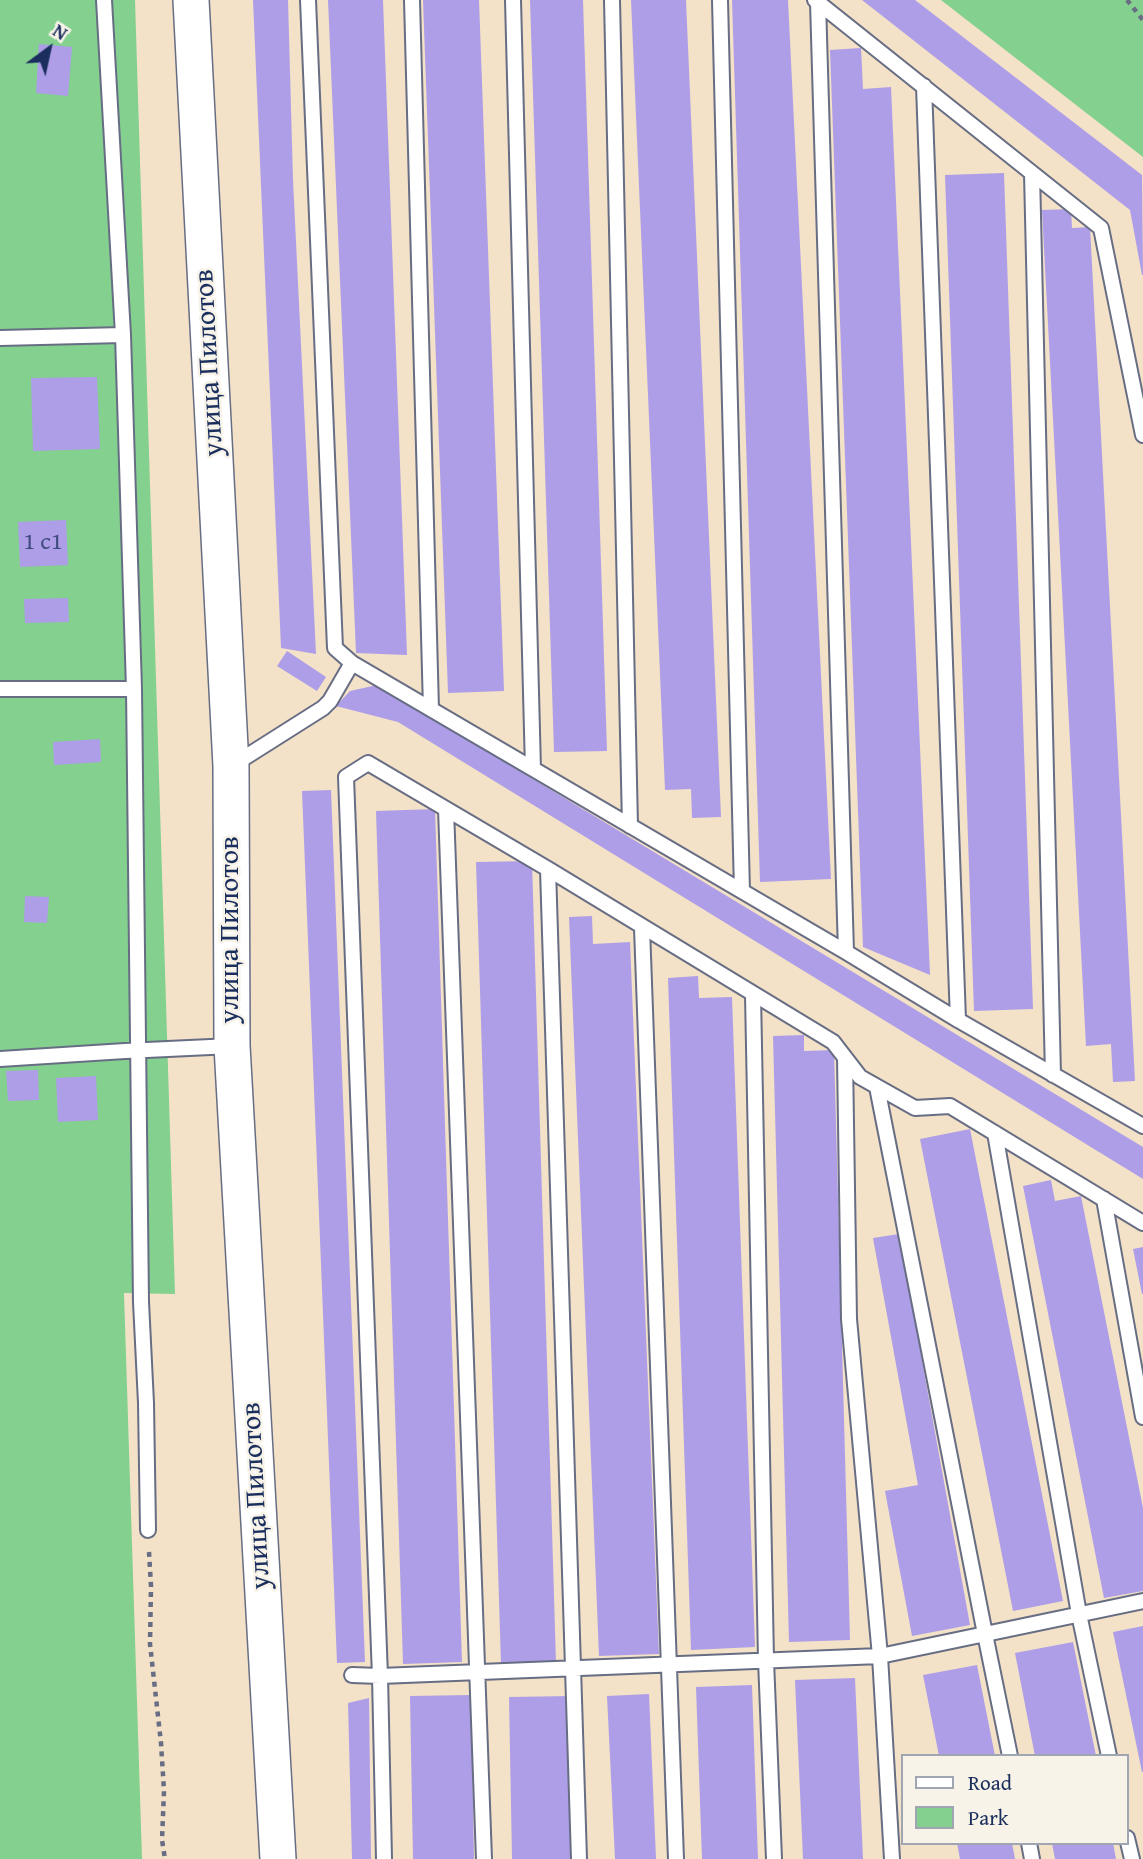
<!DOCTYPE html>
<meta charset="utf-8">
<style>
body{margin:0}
#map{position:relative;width:1143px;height:1859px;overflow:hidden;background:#f3e1c8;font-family:"Gentium Book Plus",serif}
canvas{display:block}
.legend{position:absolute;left:901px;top:1754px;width:228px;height:91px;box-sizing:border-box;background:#f7f3e8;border:2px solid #9fa5b1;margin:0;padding:9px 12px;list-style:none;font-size:21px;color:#1b2f5e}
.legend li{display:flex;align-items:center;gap:14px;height:35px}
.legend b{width:35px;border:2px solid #9fa5b1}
.north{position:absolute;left:14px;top:14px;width:70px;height:70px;-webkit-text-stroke:5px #f7f3e8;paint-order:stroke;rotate:33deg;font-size:19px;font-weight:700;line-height:28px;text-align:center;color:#1b2f5e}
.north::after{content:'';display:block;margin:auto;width:24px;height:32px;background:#1b2f5e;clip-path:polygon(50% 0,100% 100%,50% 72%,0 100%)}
</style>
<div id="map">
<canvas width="1143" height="1859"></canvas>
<ul class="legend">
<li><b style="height:9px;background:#fff"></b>Road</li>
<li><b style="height:19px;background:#83d08f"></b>Park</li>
</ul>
<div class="north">N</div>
</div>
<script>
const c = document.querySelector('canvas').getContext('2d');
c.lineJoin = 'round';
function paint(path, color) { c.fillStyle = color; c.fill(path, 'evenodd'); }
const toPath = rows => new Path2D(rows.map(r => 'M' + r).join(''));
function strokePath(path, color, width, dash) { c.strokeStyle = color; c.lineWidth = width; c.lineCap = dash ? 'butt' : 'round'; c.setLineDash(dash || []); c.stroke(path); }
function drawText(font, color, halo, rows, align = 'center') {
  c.font = font + ' "Gentium Book Plus",serif'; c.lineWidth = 5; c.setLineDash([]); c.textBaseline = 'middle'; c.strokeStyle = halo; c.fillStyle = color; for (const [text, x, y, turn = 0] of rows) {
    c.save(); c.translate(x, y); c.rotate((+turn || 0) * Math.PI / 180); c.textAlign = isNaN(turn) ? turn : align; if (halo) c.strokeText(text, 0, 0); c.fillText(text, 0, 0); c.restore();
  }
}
const green = toPath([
 [0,0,135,0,175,1294,124,1293,142,1859,0,1859],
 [941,0,1143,0,1143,157]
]);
const building = toPath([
 [253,0,288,0,293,180,316,654,281,648],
 [328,0,383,0,407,655,356,653],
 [423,0,479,0,504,691,448,693],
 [530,0,583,0,607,751,554,752],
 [631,0,686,0,721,817,692,818,691,789,665,790],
 [732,0,788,0,831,879,760,882],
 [862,0,915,0,1142,175,1143,275,1142,275,1130,210],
 [39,44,72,47,68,96,36,93],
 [861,48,863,89,891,87,930,975,863,947,830,50],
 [1004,173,1033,1009,974,1011,945,175],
 [1071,209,1072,228,1090,227,1135,1081,1113,1082,1111,1044,1086,1046,1042,210],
 [97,377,100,449,33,451,31,378],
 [66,520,68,565,20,567,18,522],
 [68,598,69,622,25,623,24,599],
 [287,651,326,677,317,691,277,666],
 [377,685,1143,1147,1143,1179,398,722,336,706,350,691],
 [100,739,101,762,54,765,53,742],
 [331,790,365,1662,337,1663,302,791],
 [435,809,462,1662,403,1664,376,811],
 [532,861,556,1663,501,1664,476,862],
 [25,896,49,897,47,923,24,922],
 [592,916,593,944,630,942,659,1654,599,1656,569,917],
 [698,976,699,998,732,997,755,1647,691,1650,668,978],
 [804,1035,804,1051,834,1050,850,1640,789,1642,773,1036],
 [38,1070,39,1100,8,1101,6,1071],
 [96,1076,98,1120,58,1122,56,1078],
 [970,1129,1063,1601,1013,1611,920,1139],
 [1051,1180,1055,1201,1081,1196,1143,1508,1143,1591,1104,1598,1023,1186],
 [899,1234,970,1625,912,1636,885,1491,918,1485,873,1238],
 [1143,1247,1143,1294,1142,1294,1133,1249],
 [1143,1626,1143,1772,1142,1772,1113,1632],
 [1073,1642,1096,1756,1035,1756,1015,1653],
 [977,1665,995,1756,939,1756,923,1675],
 [855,1678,863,1859,803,1859,795,1680],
 [752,1685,758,1859,702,1859,696,1687],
 [649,1694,656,1859,615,1859,607,1696],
 [471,1695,474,1859,413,1859,410,1696],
 [571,1696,574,1859,512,1859,509,1697],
 [369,1698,371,1859,352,1859,348,1703],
 [957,1843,1012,1843,1015,1859,960,1859],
 [1052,1843,1113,1843,1116,1859,1055,1859]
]);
const path = toPath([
 [1127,0,1143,20],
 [149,1552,151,1586,150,1644,161,1743,164,1791,162,1840,165,1859]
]);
const service = toPath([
 [104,0,123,335,134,689,141,1302,146,1403,148,1530],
 [308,0,335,648,352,663,846,952,958,1020,1143,1126],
 [412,0,431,709],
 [513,0,533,769],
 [612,0,630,826],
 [720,0,742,891],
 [815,0,1101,228,1143,435],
 [818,2,846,952],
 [924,86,958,1020],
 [1032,173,1053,1075],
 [0,338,123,335],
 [0,689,134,689],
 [233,765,323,708,330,701,352,663],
 [446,809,484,1859],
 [548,869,579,1859],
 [642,928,676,1859],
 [753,995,766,1660,774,1859],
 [845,1058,849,1319,880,1656,892,1859],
 [0,1059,125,1051,232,1046],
 [877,1087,985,1634,1010,1756],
 [995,1133,1079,1614,1109,1756],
 [1104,1199,1143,1417],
 [352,1675,380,1676,880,1656,1143,1601],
 [1127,1838,1132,1859],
 [1029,1843,1032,1859],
 [384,1859,380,1676,346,777,368,763,548,869,833,1042,860,1077,915,1108,950,1106,1143,1223]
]);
const tertiary = toPath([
 [191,0,231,766,232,1046,278,1859]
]);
const numberNames = [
 ["1 с1",43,543]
];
const streetNames = [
 ["улица Пилотов",210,363,-93],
 ["улица Пилотов",231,930,-90],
 ["улица Пилотов",257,1496,-93]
];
paint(green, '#83d08f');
paint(building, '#ae9ee7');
strokePath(service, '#676d83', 18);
strokePath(tertiary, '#676d83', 38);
strokePath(path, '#676d83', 4.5, [5, 5]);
strokePath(service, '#fff', 14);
strokePath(tertiary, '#fff', 35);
drawText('24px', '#404b80', null, numberNames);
drawText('28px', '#1b2f5e', '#f7f3e8', streetNames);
</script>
